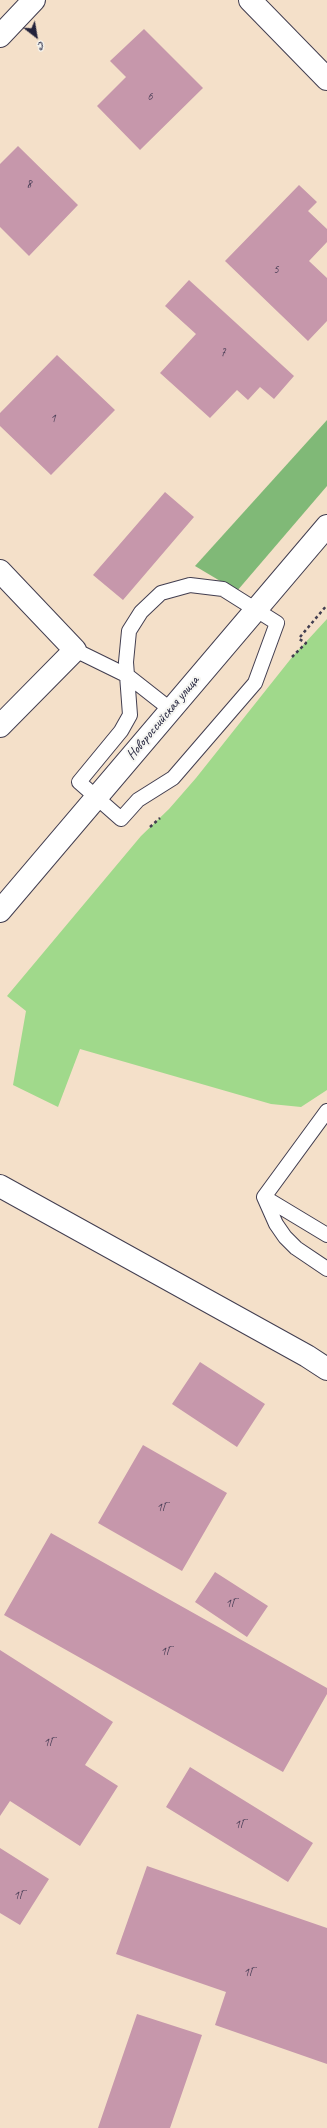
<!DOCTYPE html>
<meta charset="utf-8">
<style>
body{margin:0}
#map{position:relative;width:327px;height:2128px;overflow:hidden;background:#f4e0c9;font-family:Caveat,sans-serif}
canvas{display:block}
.north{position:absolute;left:16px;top:16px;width:40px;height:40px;-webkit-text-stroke:3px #f6f6f2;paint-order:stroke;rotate:149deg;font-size:11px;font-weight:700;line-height:16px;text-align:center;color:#22223b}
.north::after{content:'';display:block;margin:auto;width:14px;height:18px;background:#22223b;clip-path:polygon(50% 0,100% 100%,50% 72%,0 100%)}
</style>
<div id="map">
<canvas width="327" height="2128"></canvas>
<div class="north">С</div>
</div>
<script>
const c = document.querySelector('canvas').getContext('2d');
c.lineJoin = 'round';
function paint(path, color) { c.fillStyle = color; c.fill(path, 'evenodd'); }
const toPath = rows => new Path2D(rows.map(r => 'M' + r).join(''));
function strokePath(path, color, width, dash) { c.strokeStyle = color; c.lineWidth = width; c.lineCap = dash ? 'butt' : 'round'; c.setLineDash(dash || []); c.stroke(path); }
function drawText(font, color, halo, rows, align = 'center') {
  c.font = font + ' Caveat,sans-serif'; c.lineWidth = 4; c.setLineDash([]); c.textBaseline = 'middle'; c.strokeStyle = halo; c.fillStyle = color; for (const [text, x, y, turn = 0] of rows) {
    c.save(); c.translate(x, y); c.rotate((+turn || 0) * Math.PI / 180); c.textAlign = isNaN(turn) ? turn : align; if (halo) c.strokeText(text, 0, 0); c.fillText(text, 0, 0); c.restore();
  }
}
const green = toPath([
 [327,619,327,1090,301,1107,271,1104,80,1049,58,1107,13,1085,26,1011,7,996,141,836,169,809,196,778,293,656]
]);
const forest = toPath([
 [327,420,327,486,237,591,195,566]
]);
const building = toPath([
 [144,29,203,88,140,150,97,106,126,77,110,61],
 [18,146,78,205,29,256,0,227,0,164],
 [299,185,317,202,308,211,327,229,327,242,309,261,327,278,327,321,308,341,225,261],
 [189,280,294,376,274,399,260,387,248,400,237,390,210,418,160,373,196,334,165,306],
 [57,355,115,410,51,475,0,426,0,413],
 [165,492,194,517,123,600,93,575],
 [200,1362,265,1404,237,1447,172,1404],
 [143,1445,227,1493,182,1571,98,1523],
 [51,1533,327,1688,327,1694,283,1772,4,1615],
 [215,1572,268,1606,247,1637,195,1602],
 [0,1650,113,1722,85,1765,118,1786,80,1846,10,1801,0,1816],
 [190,1767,313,1843,288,1882,166,1807],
 [0,1848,49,1879,20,1925,0,1913],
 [147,1866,327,1928,327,2064,215,2025,226,1992,116,1954],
 [137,2014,202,2035,170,2128,98,2128]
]);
const path = toPath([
 [300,637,327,605],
 [292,657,306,643,299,639],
 [150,827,160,818]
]);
const service = toPath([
 [190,585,223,589,277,623,255,683,173,778,138,800,121,819,79,782,121,731,130,715,126,662,129,631,141,612,161,593,190,585],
 [75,650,128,676,170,709],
 [264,1197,327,1111],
 [264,1197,276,1224,285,1237,296,1248,327,1269],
 [264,1197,327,1235]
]);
const minor = toPath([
 [250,0,327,79],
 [0,36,34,0],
 [0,571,75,650,0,726],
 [0,1186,307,1356,327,1369]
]);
const tertiary = toPath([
 [0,911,327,526]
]);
const numberNames = [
 ["6",150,97],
 ["8",29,185],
 ["5",276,270],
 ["7",223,353],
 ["1",53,419],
 ["1Г",162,1508],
 ["1Г",231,1604],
 ["1Г",166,1652],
 ["1Г",49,1743],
 ["1Г",240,1825],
 ["1Г",19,1896],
 ["1Г",249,1973]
];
const streetNames = [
 ["Новороссийская улица",163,718,-50]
];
paint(green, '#a0d98b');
paint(forest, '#80b977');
paint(building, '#c697ab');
strokePath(service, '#423e50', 16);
strokePath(minor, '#423e50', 24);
strokePath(tertiary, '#423e50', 24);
strokePath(path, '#423e50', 2.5, [3, 3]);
strokePath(service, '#fff', 14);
strokePath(minor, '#fff', 22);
strokePath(tertiary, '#fff', 22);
drawText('12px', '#4b3f57', null, numberNames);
drawText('14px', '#22223b', '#f6f6f2', streetNames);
</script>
